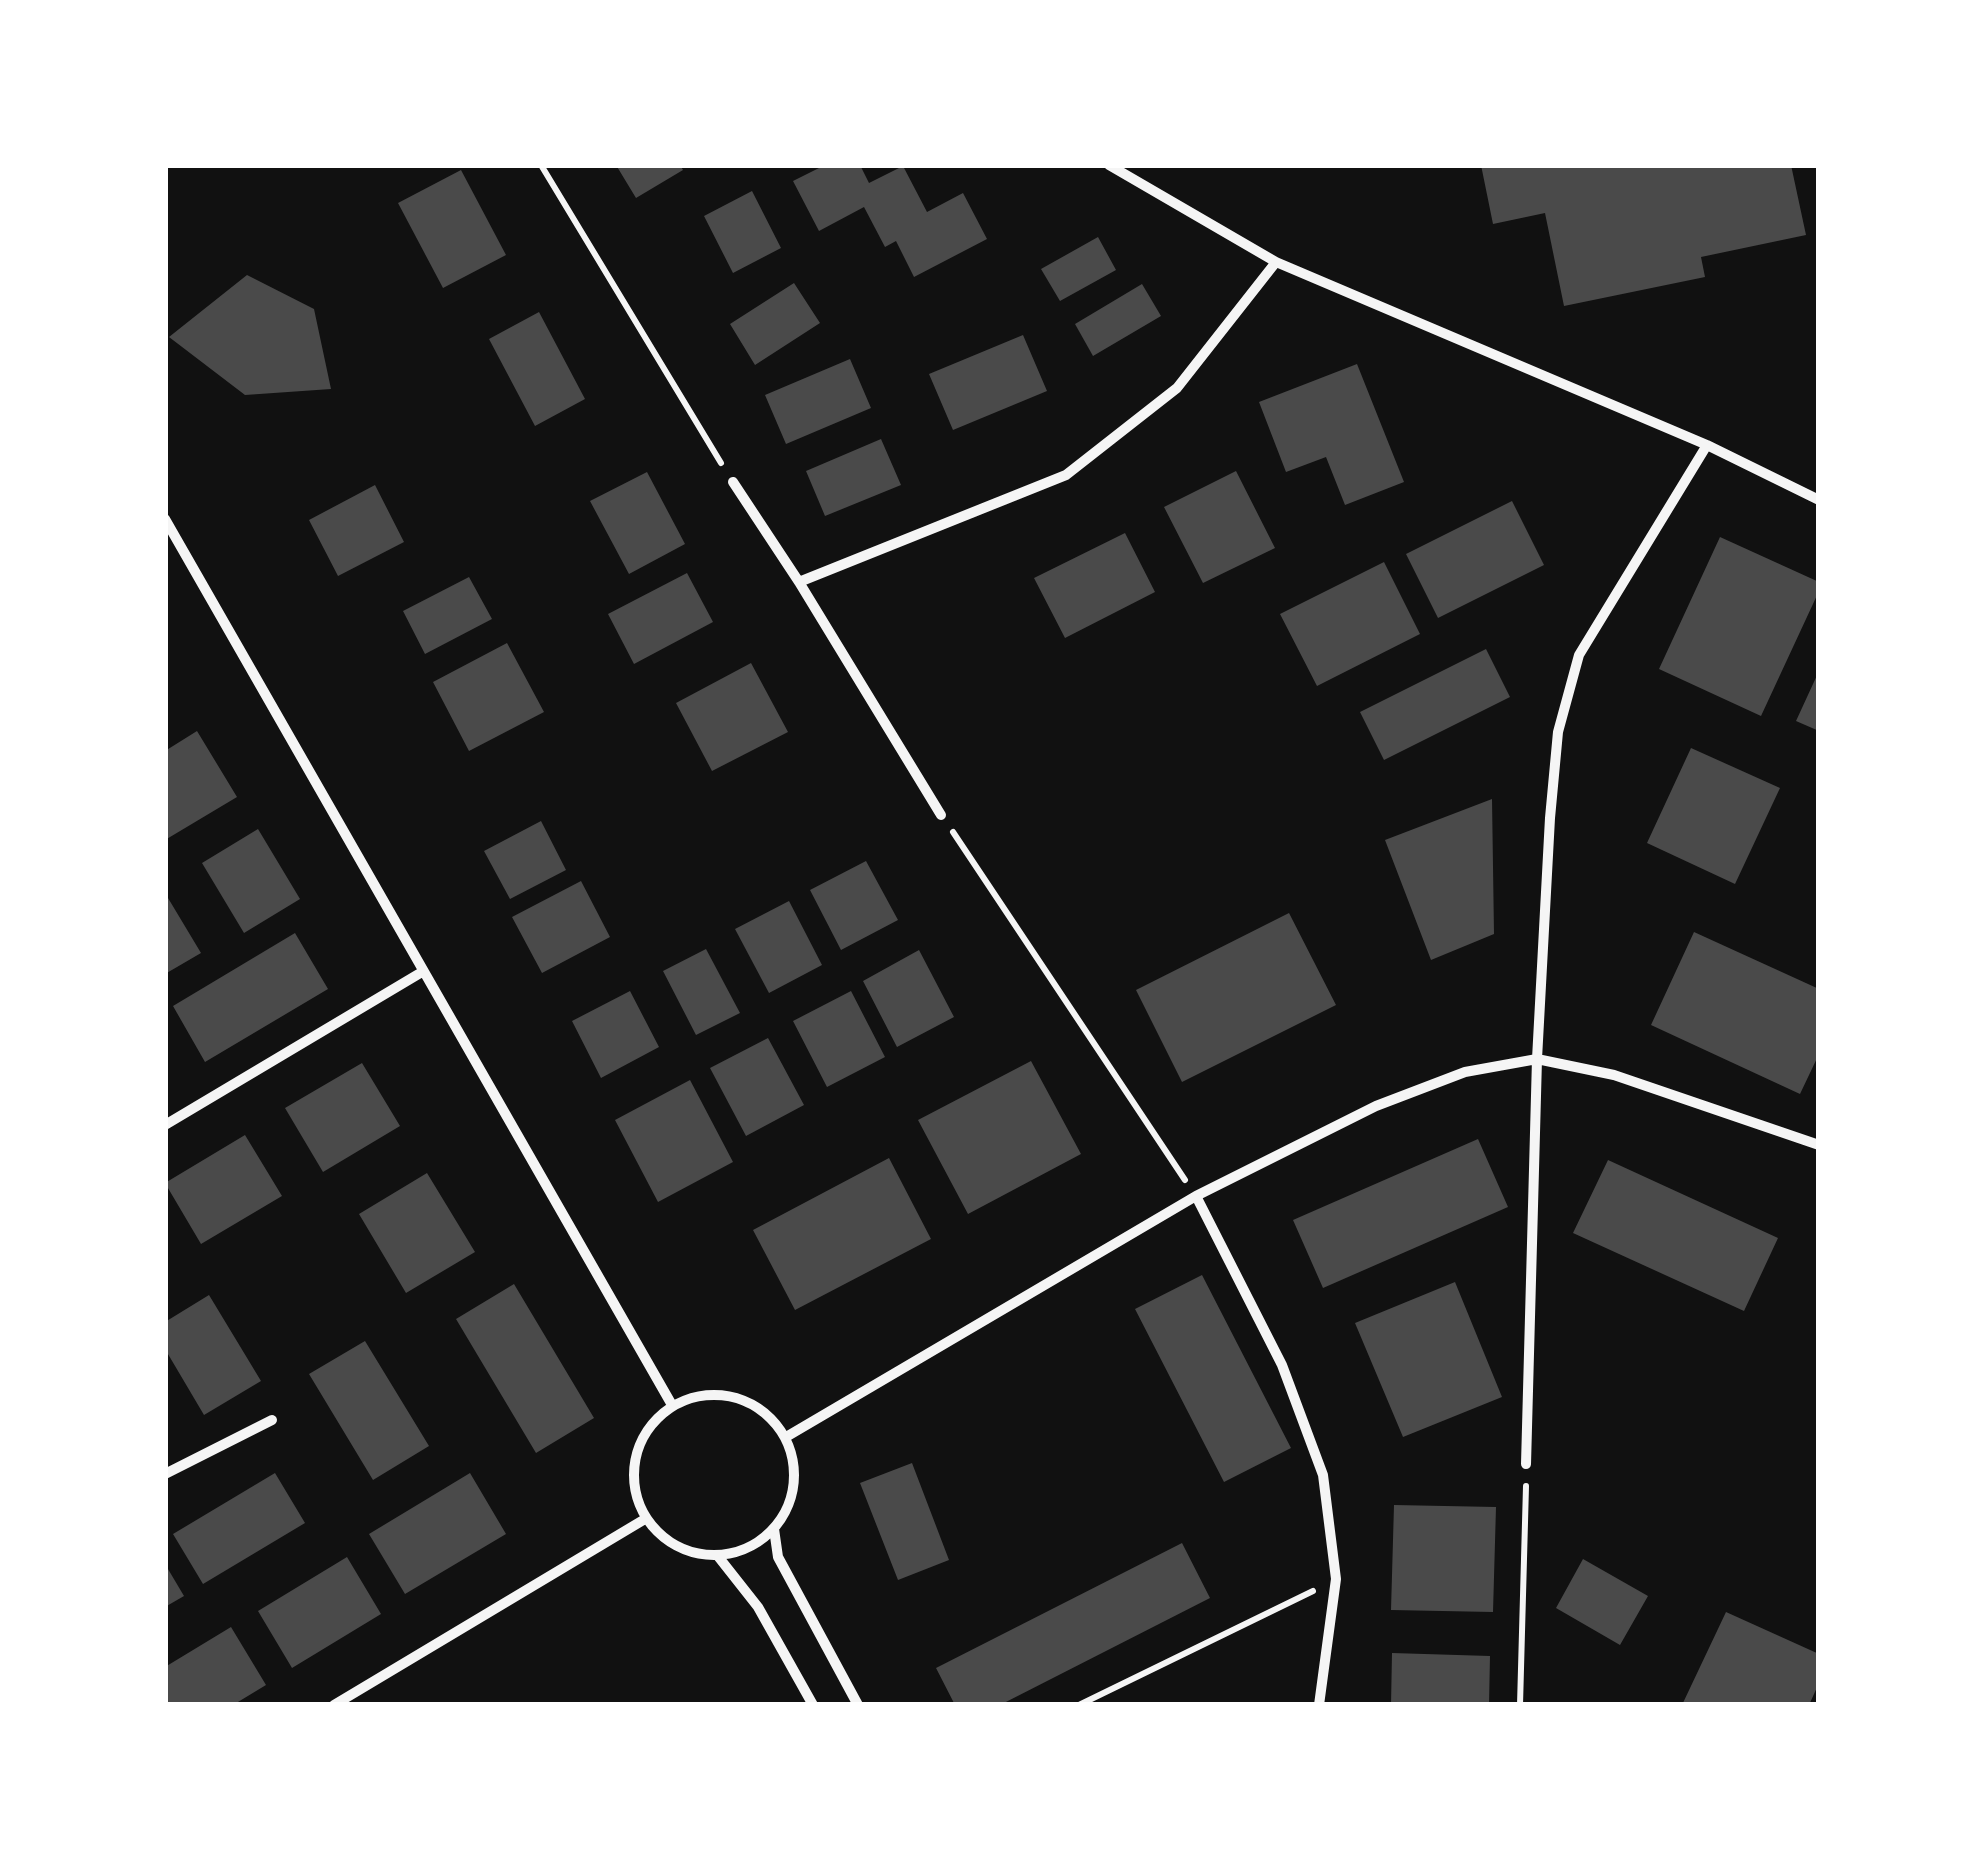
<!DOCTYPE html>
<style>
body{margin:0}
#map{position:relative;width:1984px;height:1870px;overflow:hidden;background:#111;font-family:Lato,sans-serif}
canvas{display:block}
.frame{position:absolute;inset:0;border:168px solid #fff;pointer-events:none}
</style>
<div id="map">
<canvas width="1984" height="1870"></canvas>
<div class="frame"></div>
</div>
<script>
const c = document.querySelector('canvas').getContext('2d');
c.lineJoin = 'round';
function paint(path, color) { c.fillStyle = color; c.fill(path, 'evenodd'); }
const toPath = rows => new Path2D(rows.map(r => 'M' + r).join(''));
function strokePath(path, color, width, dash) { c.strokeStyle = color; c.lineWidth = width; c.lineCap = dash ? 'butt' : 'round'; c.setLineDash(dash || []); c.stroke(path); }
const building = toPath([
 [616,165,680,165,683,170,636,198],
 [825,165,860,165,869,183,903,166,927,212,963,193,987,239,914,277,896,241,885,247,864,207,819,231,793,181],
 [1481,165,1791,165,1806,235,1701,257,1705,277,1564,306,1545,213,1493,224],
 [461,170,506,255,443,288,398,203],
 [752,191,781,248,733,273,704,216],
 [1098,237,1116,270,1060,301,1041,269],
 [247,275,314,309,331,389,245,395,169,337],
 [794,283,820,323,755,365,730,324],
 [1142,284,1161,316,1093,356,1075,324],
 [539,312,585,399,535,426,489,339],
 [1023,335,1047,391,953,430,929,374],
 [850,359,871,408,786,444,765,395],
 [1357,364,1404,482,1345,505,1326,457,1286,472,1259,402],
 [881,439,901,485,825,516,806,471],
 [1236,471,1275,548,1203,583,1164,507],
 [647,472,685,544,629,574,590,501],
 [375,485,404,542,338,576,309,520],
 [1512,501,1544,565,1438,618,1406,554],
 [1125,533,1155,592,1065,638,1034,578],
 [1720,537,1819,582,1819,591,1761,716,1659,669],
 [1384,562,1420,634,1317,686,1280,614],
 [687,573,713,622,634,664,608,614],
 [469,577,492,619,425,654,403,611],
 [507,643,544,712,469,751,433,682],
 [1486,649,1510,697,1384,760,1360,712],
 [751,663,788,732,712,771,676,703],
 [1819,671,1819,731,1796,721],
 [197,731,237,797,165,840,165,751],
 [1691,748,1780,788,1735,884,1647,843],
 [1492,799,1494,934,1431,960,1385,840],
 [541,821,566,870,510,899,484,851],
 [258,829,300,899,244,933,202,863],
 [866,861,898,920,841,950,810,890],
 [581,881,610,937,542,973,512,917],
 [165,893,201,953,165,974],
 [789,901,822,965,769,993,735,929],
 [1289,913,1336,1005,1182,1082,1136,990],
 [1694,932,1819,989,1819,1054,1800,1094,1651,1025],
 [295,933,328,989,205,1062,173,1006],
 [706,949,740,1013,696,1035,663,971],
 [919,950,954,1017,897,1047,863,981],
 [630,991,659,1047,601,1078,572,1021],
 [851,991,885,1057,827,1087,793,1021],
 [768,1038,804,1105,746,1136,710,1068],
 [1031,1061,1081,1154,968,1214,918,1120],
 [362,1063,400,1126,323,1172,285,1108],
 [690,1080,733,1162,658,1202,615,1120],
 [245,1135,282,1196,201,1244,165,1183],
 [1478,1139,1508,1207,1323,1288,1293,1220],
 [889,1158,931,1239,795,1310,753,1230],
 [1608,1160,1778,1238,1744,1311,1573,1233],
 [427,1173,475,1252,406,1293,359,1214],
 [1202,1275,1291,1448,1224,1482,1135,1309],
 [1455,1282,1502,1397,1403,1437,1355,1323],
 [514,1284,594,1418,536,1453,456,1319],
 [209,1295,261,1381,204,1415,165,1349,165,1322],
 [365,1341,429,1446,373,1480,309,1374],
 [912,1463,949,1560,898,1580,860,1483],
 [275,1473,305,1523,203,1584,173,1534],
 [470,1473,506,1534,405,1594,369,1534],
 [1394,1505,1496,1507,1493,1612,1391,1610],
 [1182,1543,1210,1598,1000,1705,955,1705,936,1668],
 [347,1557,381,1614,292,1668,258,1611],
 [1583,1559,1648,1596,1620,1645,1556,1608],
 [165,1564,184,1596,165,1607],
 [1726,1612,1819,1654,1819,1683,1809,1705,1682,1705],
 [231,1627,266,1685,233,1705,165,1705,165,1667],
 [1392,1653,1490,1656,1489,1705,1391,1705]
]);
const path = toPath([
 [541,165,721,463],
 [953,832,1185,1180],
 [1079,1705,1313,1591],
 [1520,1705,1526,1486]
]);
const minor = toPath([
 [1109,165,1276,262,1707,445,1819,500],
 [733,482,799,582],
 [165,519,672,1405],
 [941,815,799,582,1066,475,1177,388,1276,262],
 [165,1125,422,972],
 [1196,1196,1282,1365,1323,1475,1336,1579,1319,1705],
 '634 1475a80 80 0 1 1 160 0a80 80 0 1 1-160 0Z',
 [786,1437,1196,1196,1376,1106,1465,1072,1537,1059,1614,1075,1819,1145],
 [1526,1464,1537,1059,1550,818,1558,732,1579,655,1707,445],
 [165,1474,272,1420],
 [774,1529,778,1557,858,1705],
 [717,1555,758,1607,813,1705],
 [334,1705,645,1519]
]);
paint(building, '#4a4a4a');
strokePath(path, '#f5f5f5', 6);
strokePath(minor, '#f5f5f5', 10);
</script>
